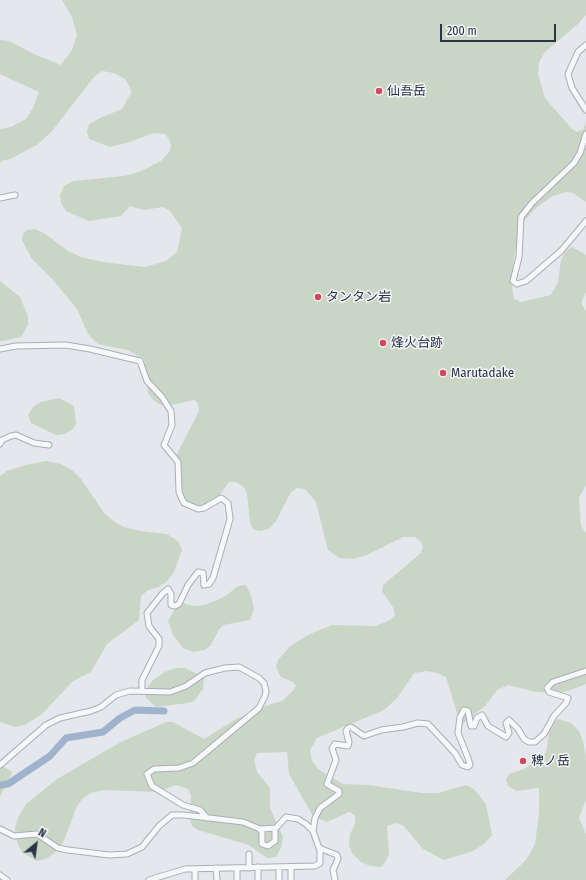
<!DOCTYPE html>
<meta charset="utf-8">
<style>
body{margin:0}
#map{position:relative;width:586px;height:880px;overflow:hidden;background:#e4e7ec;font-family:"Fira Sans Condensed",sans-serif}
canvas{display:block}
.north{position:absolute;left:16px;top:824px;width:40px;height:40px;-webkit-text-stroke:3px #f4f6f9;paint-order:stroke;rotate:29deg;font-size:11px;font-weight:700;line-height:16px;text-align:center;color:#2b3445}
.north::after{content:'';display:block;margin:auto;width:14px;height:18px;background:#2b3445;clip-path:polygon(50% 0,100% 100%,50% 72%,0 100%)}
.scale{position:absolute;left:440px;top:24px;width:116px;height:18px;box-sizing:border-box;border:2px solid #2b3445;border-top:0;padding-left:5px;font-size:12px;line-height:14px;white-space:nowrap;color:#2b3445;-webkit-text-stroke:3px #f4f6f9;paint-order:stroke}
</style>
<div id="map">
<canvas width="586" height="880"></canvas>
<div class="north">N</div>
<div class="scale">200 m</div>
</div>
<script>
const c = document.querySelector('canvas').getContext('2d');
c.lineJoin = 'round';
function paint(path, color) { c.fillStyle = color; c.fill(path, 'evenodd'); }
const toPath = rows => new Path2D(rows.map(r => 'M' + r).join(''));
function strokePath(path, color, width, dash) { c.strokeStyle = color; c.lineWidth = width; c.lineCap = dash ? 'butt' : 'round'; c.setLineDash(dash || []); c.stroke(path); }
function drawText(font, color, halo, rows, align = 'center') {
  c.font = font + ' "Fira Sans Condensed","Noto Sans JP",sans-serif'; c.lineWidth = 3; c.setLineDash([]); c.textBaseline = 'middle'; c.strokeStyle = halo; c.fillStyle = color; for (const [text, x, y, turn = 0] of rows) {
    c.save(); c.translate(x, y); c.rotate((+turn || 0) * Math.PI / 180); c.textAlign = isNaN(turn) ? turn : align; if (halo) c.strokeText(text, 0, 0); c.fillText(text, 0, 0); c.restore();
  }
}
const green = toPath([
 [62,0,586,0,586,15,579,23,545,52,539,62,538,74,545,98,572,129,577,132,584,129,584,123,586,127,586,202,573,193,566,192,553,196,537,207,524,221,518,232,511,280,514,299,521,302,551,295,558,282,561,260,566,251,572,247,586,255,586,292,581,303,586,311,586,485,579,498,581,526,586,533,586,684,571,690,559,693,536,692,508,685,497,690,485,706,464,723,459,720,446,677,437,673,427,671,414,673,398,697,384,710,317,738,310,750,312,761,318,769,343,784,368,785,422,793,438,793,466,785,474,789,486,804,492,835,484,844,473,851,444,860,423,849,404,826,396,823,387,826,389,853,386,861,381,867,370,866,361,862,352,853,349,845,350,834,355,824,355,815,349,812,327,822,313,816,289,774,287,752,257,753,254,760,257,772,270,788,270,808,283,837,281,848,276,857,267,858,249,845,198,830,192,826,190,819,191,796,188,789,176,785,157,792,104,790,91,793,82,799,76,808,65,838,59,849,53,854,46,859,37,861,22,852,17,842,15,828,18,818,26,804,57,779,121,742,166,722,173,722,204,739,236,719,268,705,282,701,292,692,296,686,293,682,281,677,276,667,278,660,290,646,310,634,332,625,376,626,390,620,395,615,394,609,382,591,383,585,421,553,423,547,421,542,415,537,403,537,367,555,353,559,339,558,328,550,316,502,305,489,297,488,291,492,276,521,269,529,260,531,253,529,250,523,247,493,244,487,236,482,229,482,210,508,200,512,184,504,177,454,199,411,198,404,195,400,176,404,161,405,153,400,148,393,144,359,127,350,98,344,88,334,77,309,54,281,32,259,22,240,23,234,27,230,35,229,44,233,68,251,81,257,102,262,145,267,166,261,177,252,182,228,170,211,163,207,143,210,130,206,121,216,89,221,66,211,61,203,60,195,64,186,73,181,124,176,139,172,161,161,170,151,171,145,169,139,165,134,153,133,130,142,110,147,89,139,87,131,89,124,100,118,122,109,131,93,130,87,125,79,114,73,102,71,94,77,52,131,37,145,10,159,2,161,0,164,0,129,11,127,26,119,33,108,39,92,0,74,0,40,9,41,36,55,61,65,72,50,77,35,72,17],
 [0,281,20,297,28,316,28,325,21,337,3,341,0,341],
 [59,398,74,406,76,423,74,428,65,434,56,435,31,423,28,415,34,406,41,402],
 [46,461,61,464,72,470,81,479,104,513,115,522,124,527,140,531,167,534,178,541,182,550,174,572,167,581,159,587,148,590,141,596,139,620,107,644,91,672,73,681,42,714,25,725,15,727,0,722,0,476,7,471,26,465],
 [246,585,251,596,254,609,250,620,223,625,218,631,211,645,205,650,194,652,183,648,173,635,168,621,176,607,183,603,193,606,205,605,224,597,238,586],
 [176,668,185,668,204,677,203,689,194,701,188,703,156,707,145,697,145,691,153,680,165,672],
 [558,719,571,723,579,731,583,741,586,758,586,800,579,818,586,834,586,880,505,880,526,860,535,844,539,813,539,788,517,791,508,786,506,779,509,774,524,769,546,753,550,726],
 [0,764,12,772,0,797]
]);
const river = toPath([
 [0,785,8,784,50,756,66,738,103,732,120,718,135,710,164,711]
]);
const minor = toPath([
 [586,45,578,52,568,74,572,88,586,110],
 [586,134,580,153,574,163,532,203,521,217,519,257,513,281,517,284,526,281,561,251,586,221],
 [0,198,15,195],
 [0,349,16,346,66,345,90,349,140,361,147,381,162,397,171,411,172,425,164,445,178,462,179,492,182,499,184,503,198,509,204,508,221,498,228,503,230,519,213,578,209,584,204,585,203,573,198,572,188,585,179,604,175,606,171,605,171,594,168,589,163,593,147,613,149,626,159,639,159,646,142,680,142,691],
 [0,444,2,440,11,436,16,435,34,443,49,445],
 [0,765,46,725,60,718,91,711,101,707,116,695,130,691,170,692,186,686,205,673,225,668,239,667,259,678,264,683,266,691,265,696,259,708,193,763,179,768,154,769,147,774,152,786,183,805,200,810,207,818],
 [0,829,14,836,37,834,58,848,68,850,109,855,127,854,142,847,159,826,172,815,184,815,243,822,260,829,262,832,262,844,268,846,275,841,275,829,286,817,298,819,306,824,313,831,319,848,337,855,338,859,333,870,335,880],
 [260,829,276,828],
 [313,831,315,818,320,808,339,794,339,791,327,784,336,760,332,748,335,744,348,746,349,742,346,731,348,728,351,727,364,736,381,730,403,727,418,723,428,724,455,753,462,765,468,767,470,765,468,758,458,733,460,717,464,710,468,711,471,726,474,726,477,718,482,715,488,726,506,737,509,733,506,723,509,720,518,729,524,739,529,742,535,742,544,734,554,716,566,703,568,698,549,692,547,688,553,682,586,671],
 [249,854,249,868],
 [258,867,258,880],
 [279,867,279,880],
 [291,867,291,880],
 [216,868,217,880],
 [237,868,237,880],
 [195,869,195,880],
 [0,875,7,880],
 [149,880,185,869,315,866,320,863,320,848]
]);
const markers = [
 [379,91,4,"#d1495b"],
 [318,297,4,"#d1495b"],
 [383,343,4,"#d1495b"],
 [443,373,4,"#d1495b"],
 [523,761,4,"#d1495b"]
];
const poiNames = [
 ["仙吾岳",387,91],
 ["タンタン岩",326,297],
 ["烽火台跡",391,343],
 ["Marutadake",451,373],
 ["稗ノ岳",531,761]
];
paint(green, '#c9d6c5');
strokePath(river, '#9fb4cc', 7);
strokePath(minor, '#a9aeb7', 7);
strokePath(minor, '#f7f8fa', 5);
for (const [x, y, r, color] of markers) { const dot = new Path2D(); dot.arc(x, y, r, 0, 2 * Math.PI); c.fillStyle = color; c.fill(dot); strokePath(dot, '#f4f6f9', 1.5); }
drawText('13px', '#2b3445', '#f4f6f9', poiNames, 'left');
</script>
